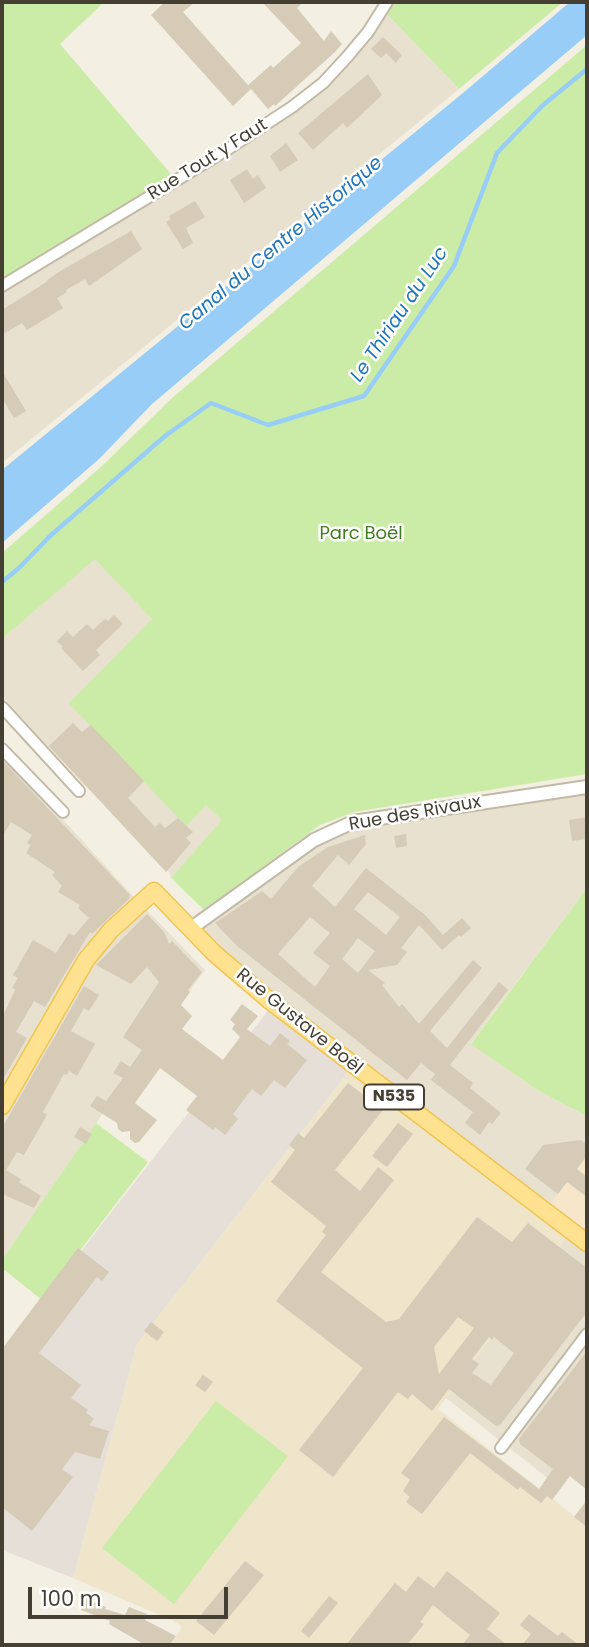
<!DOCTYPE html>
<meta charset="utf-8">
<style>
body{margin:0}
#map{position:relative;width:589px;height:1647px;overflow:hidden;background:#f3efe2;font-family:Poppins,sans-serif}
canvas{display:block}
.frame{position:absolute;inset:0;border:4px solid #453e32;pointer-events:none}
.scale{position:absolute;left:28px;top:1587px;width:200px;height:32px;box-sizing:border-box;border:4px solid #453e32;border-top:0;padding-left:9px;font-size:21px;line-height:24px;white-space:nowrap;color:#453e32;-webkit-text-stroke:5px #fff;paint-order:stroke}
</style>
<div id="map">
<canvas width="589" height="1647"></canvas>
<div class="frame"></div>
<div class="scale">100 m</div>
</div>
<script>
const c = document.querySelector('canvas').getContext('2d');
c.lineJoin = 'round';
function paint(path, color) { c.fillStyle = color; c.fill(path, 'evenodd'); }
const toPath = rows => new Path2D(rows.map(r => 'M' + r).join(''));
function strokePath(path, color, width, dash) { c.strokeStyle = color; c.lineWidth = width; c.lineCap = dash ? 'butt' : 'round'; c.setLineDash(dash || []); c.stroke(path); }
function drawText(font, color, halo, rows, align = 'center') {
  c.font = font + ' Poppins,sans-serif'; c.lineWidth = 5; c.setLineDash([]); c.textBaseline = 'middle'; c.strokeStyle = halo; c.fillStyle = color; for (const [text, x, y, turn = 0] of rows) {
    c.save(); c.translate(x, y); c.rotate((+turn || 0) * Math.PI / 180); c.textAlign = isNaN(turn) ? turn : align; if (halo) c.strokeText(text, 0, 0); c.fillText(text, 0, 0); c.restore();
  }
}
const residential = toPath([
 [382,9,459,89,2,463,2,286,228,149,323,83],
 [95,558,152,619,186,825,206,805,223,820,171,878,169,872,49,748,2,696,2,639],
 [2,753,132,895,205,970,143,1055,2,1260],
 [587,787,587,888,471,1043,537,1090,587,1116,587,1157,545,1211,190,929,314,840,353,822],
 [571,1231,587,1243,587,1433,550,1480,446,1398]
]);
const commercial = toPath([
 [587,1157,587,1243,545,1211]
]);
const industrial = toPath([
 [273,1004,353,1066,137,1344,73,1578,2,1550,2,1353]
]);
const education = toPath([
 [353,1066,571,1231,438,1409,587,1526,587,1645,171,1645,182,1627,174,1621,73,1578,137,1344]
]);
const green = toPath([
 [2,2,104,2,60,44,177,181,2,286],
 [387,2,563,2,459,89,382,9],
 [587,45,587,774,354,812,320,825,204,910,171,878,222,820,206,805,186,826,69,703,152,619,95,559,2,639,2,553,102,466,171,399],
 [587,888,587,1116,537,1090,471,1044],
 [96,1123,148,1162,42,1300,2,1268,2,1260],
 [216,1401,288,1456,174,1604,102,1548]
]);
const water = toPath([
 [570,2,587,2,587,35,152,404,99,459,2,543,2,470,463,93]
]);
const stream = toPath([
 [2,582,20,567,50,536,165,436,211,403,268,425,364,396,454,266,497,153,542,106,587,69]
]);
const building = toPath([
 [165,2,195,2,183,12,248,85,271,65,273,68,301,43,262,2,303,2,297,8,324,41,331,31,342,44,335,52,275,106,274,104,268,109,251,89,233,106,151,15],
 [383,37,402,55,396,63,386,53,381,58,371,49],
 [368,74,382,95,347,128,343,123,313,150,298,133],
 [286,143,298,160,280,172,270,156],
 [247,169,253,179,258,175,266,188,244,203,230,180],
 [195,201,205,217,186,228,193,243,183,249,166,222,171,219,169,216],
 [131,231,142,249,89,286,85,279,66,290,67,292,57,298,63,308,27,330,22,323,5,333,2,326,2,310,48,281,47,280,62,270],
 [2,371,26,411,14,418,2,398],
 [114,615,123,624,96,650,100,655,83,671,61,648,63,647,57,641,67,631,73,637,87,624,93,630,105,619,108,621],
 [73,723,82,732,91,725,144,781,128,798,155,827,160,823,165,828,178,818,193,832,186,838,191,843,166,872,49,746],
 [2,760,130,895,129,899,92,934,90,932,45,1007,34,1001,16,1032,27,1038,2,1081,2,1018,15,990,12,988,18,978,13,975,33,940,56,953,69,933,74,936,89,918,78,908,80,905,58,892,62,886,52,875,55,872,26,853,31,845,27,843,32,835,11,822,2,837],
 [587,817,587,839,572,841,569,820],
 [406,834,407,846,396,848,394,836],
 [365,835,366,844,349,865,338,855,312,886,335,907,366,868,425,915,443,935,462,918,471,928,461,937,459,935,442,950,419,925,401,948,407,952,397,965,368,970,385,983,382,985,399,1007,402,1004,419,1024,473,960,482,968,430,1031,447,1048,499,982,508,990,450,1065,473,1083,470,1088,501,1113,492,1124,489,1122,480,1135,465,1123,473,1112,431,1080,435,1074,421,1063,407,1080,237,946,215,923,262,891,271,899,298,867,328,847],
 [368,892,400,917,386,935,354,909],
 [310,917,330,933,313,953,330,966,315,987,278,954],
 [358,938,375,951,358,973,342,959],
 [147,914,164,932,169,944,172,941,202,972,188,990,190,992,181,1005,192,1016,182,1029,223,1060,240,1037,232,1029,235,1024,230,1020,242,1004,258,1016,247,1029,270,1046,280,1033,290,1041,287,1044,307,1060,285,1088,274,1080,261,1096,252,1089,233,1114,238,1119,225,1135,215,1127,213,1130,186,1110,197,1096,160,1068,135,1103,157,1120,139,1142,135,1143,130,1139,130,1131,122,1132,118,1129,117,1123,90,1106,97,1096,106,1101,123,1078,113,1073,121,1061,130,1067,142,1050,123,1037,159,982,147,967,131,984,96,965],
 [84,986,99,995,89,1011,84,1008,71,1031,95,1044,77,1076,69,1071,67,1075,64,1074,43,1112,47,1115,24,1155,17,1152,6,1170,21,1179,19,1182,41,1196,34,1208,2,1194,2,1128],
 [348,1083,383,1110,335,1170,360,1191,378,1167,394,1180,321,1272,386,1322,399,1319,477,1217,512,1242,528,1223,587,1268,587,1312,500,1425,496,1426,449,1389,432,1411,412,1394,408,1399,398,1392,333,1477,299,1450,363,1368,276,1301,326,1235,322,1232,326,1226,271,1182,295,1150,289,1145,298,1133,304,1138],
 [458,1317,474,1328,439,1374,434,1347],
 [489,1337,492,1340,494,1337,514,1353,491,1385,472,1373,479,1364,472,1359],
 [398,1123,413,1134,387,1167,372,1156],
 [80,1127,92,1134,86,1144,74,1137],
 [581,1140,587,1145,587,1155,577,1169,587,1177,587,1197,567,1182,558,1194,525,1169,543,1145],
 [78,1248,109,1272,102,1281,97,1277,39,1353,81,1385,71,1398,88,1410,86,1413,94,1419,89,1425,109,1431,100,1459,75,1452,62,1469,73,1477,32,1531,2,1507,2,1349],
 [151,1322,164,1332,157,1341,144,1331],
 [587,1351,587,1490,570,1476,552,1500,547,1496,541,1503,520,1487,518,1490,470,1453,422,1514,406,1502,410,1497,403,1491,410,1480,401,1473,444,1417,539,1489,553,1469,520,1444,519,1439],
 [203,1375,213,1382,205,1392,195,1385],
 [587,1500,587,1527,574,1517],
 [245,1561,264,1575,214,1635,196,1621],
 [447,1571,500,1613,487,1629,507,1645,462,1645,470,1635,433,1605,420,1622,424,1624,407,1645,346,1645,395,1583,406,1592,418,1576,434,1588],
 [329,1596,338,1603,309,1638,301,1631],
 [86,1599,106,1607,105,1609,125,1615,129,1607,147,1614,145,1620,176,1636,170,1645,145,1645,109,1624,110,1621,81,1610],
 [529,1614,558,1636,562,1632,579,1645,522,1645,531,1634,520,1625]
]);
const minor = toPath([
 [2,286,228,149,292,107,323,83,347,57,368,32,387,2],
 [2,707,79,791],
 [2,749,63,812],
 [501,1448,587,1334]
]);
const tertiary = toPath([
 [190,929,314,840,353,822,587,787]
]);
const primary = toPath([
 [2,1106,86,960,111,930,154,891,214,953,270,1001,587,1243]
]);
const shields = [
 [394,1097,60]
];
const shieldNames = [
 ["N535",394,1097]
];
const streetNames = [
 ["Rue Tout y Faut",208,160,-32],
 ["Rue des Rivaux",415,814,-10],
 ["Rue Gustave Boël",299,1022,39]
];
const parkNames = [
 ["Parc Boël",361,534]
];
const waterNames = [
 ["Canal du Centre Historique",281,244,-40],
 ["Le Thiriau du Luc",400,315,-56]
];
paint(residential, '#e8e1d0');
paint(commercial, '#f8e6cb');
paint(industrial, '#e5dfd8');
paint(education, '#eee5cb');
paint(green, '#cbeca6');
paint(water, '#98cdf7');
strokePath(stream, '#98cdf7', 4.5);
paint(building, '#d5cbb7');
strokePath(minor, '#c2baa7', 14);
strokePath(tertiary, '#c2baa7', 16);
strokePath(primary, '#efc554', 19);
strokePath(minor, '#fff', 10);
strokePath(tertiary, '#fff', 12);
strokePath(primary, '#ffe290', 16);
for (const [x, y, w] of shields) { const box = new Path2D(); box.roundRect(x - w / 2, y - 12.5, w, 25, 5); c.fillStyle = '#fff'; c.fill(box); strokePath(box, '#453e32', 2); }
drawText('bold 16px', '#453e32', null, shieldNames);
drawText('18px', '#453e32', '#fff', streetNames);
drawText('18px', '#417c20', '#fff', parkNames);
drawText('italic 19px', '#2276bb', '#fff', waterNames);
</script>
